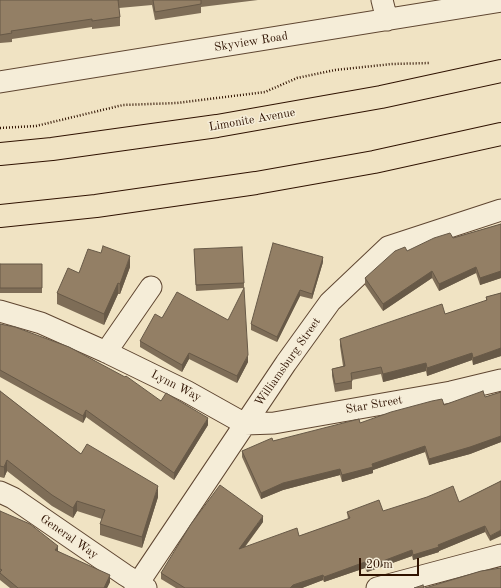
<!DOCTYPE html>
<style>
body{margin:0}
#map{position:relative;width:501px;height:588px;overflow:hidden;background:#f0e3c3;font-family:"Old Standard TT",serif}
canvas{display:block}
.scale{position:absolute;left:359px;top:558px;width:60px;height:18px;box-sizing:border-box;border:2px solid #2f1200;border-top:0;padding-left:5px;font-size:12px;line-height:14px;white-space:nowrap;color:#2f1200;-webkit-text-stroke:3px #f5edd8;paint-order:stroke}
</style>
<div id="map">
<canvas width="501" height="588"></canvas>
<div class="scale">20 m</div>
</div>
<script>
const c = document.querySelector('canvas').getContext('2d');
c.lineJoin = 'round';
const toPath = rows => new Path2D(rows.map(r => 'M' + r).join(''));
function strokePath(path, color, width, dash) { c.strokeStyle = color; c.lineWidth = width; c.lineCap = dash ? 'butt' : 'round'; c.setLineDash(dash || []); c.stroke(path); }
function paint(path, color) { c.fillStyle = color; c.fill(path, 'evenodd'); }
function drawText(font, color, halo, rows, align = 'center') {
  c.font = font + ' "Old Standard TT",serif'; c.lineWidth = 3; c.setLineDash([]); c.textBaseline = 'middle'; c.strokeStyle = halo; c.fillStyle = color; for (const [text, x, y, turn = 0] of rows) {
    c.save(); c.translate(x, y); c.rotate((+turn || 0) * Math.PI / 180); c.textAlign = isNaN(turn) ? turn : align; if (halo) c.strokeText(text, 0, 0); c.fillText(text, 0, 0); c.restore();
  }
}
const path = toPath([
 [0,128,36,126,123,105,177,103,265,92,297,78,335,70,392,64,430,63]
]);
const minor = toPath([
 [382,0,387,20],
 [0,82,501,1],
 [0,311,41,323,106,352,186,391,245,424,274,423,451,392,501,380],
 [106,352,151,287],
 [0,492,13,498,125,575,146,588],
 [135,588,286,363,330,302,388,247,501,210],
 [377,588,501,555]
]);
const major = toPath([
 [0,154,52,149,217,126,381,97,501,71],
 [0,216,96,206,256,183,374,162,501,134]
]);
const wall = toPath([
 [0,0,258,0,201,7,201,13,155,20,152,5,119,8,120,17,120,26,92,29,92,27,12,39,12,42,0,43],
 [501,224,501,278,480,285,476,273,439,291,432,278,383,311,365,285,365,278,407,251,453,238],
 [194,249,244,283,244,288,196,291],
 [323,262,312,299,300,296,277,342,251,330,251,324],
 [0,264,42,264,42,293,0,293],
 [130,267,120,294,118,294,104,325,57,304,57,293,79,273],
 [501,293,501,356,473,365,472,360,427,376,426,371,383,382,381,374,352,380,352,389,335,392,332,376,332,369,343,366,340,346,340,339,445,314,486,301,486,297],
 [162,318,248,362,237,383,189,359,182,372,140,347,140,341],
 [0,324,161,401,208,425,174,480,86,417,83,423,0,377],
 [0,391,81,454,158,497,142,548,100,535,100,524,102,519,77,511,73,518,52,506,7,471,4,478,0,477],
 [501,392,501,442,470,454,429,465,425,452,373,470,373,473,342,482,340,475,283,490,261,499,242,457,242,451,273,441,485,397],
 [501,481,490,541,485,532,439,551,439,552,413,560,412,556,367,572,365,568,324,582,323,580,302,588,176,588,161,579,161,573,263,522,245,547,299,536,348,519,347,512,383,511,459,502],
 [0,511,58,551,110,582,107,588,10,588,0,580]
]);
const shadedWall = toPath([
 [130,256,130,267,120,294,120,284],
 [323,257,323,262,312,299,312,294],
 [476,267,476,273,439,291,439,284],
 [432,271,432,278,383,311,383,304],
 [501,271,501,278,480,285,480,278],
 [118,283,118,294,104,325,104,314],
 [300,290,300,296,277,342,277,337],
 [501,348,501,356,473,365,473,358],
 [189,353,189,359,182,372,182,365],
 [472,353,472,360,427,376,427,368],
 [248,355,248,362,237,383,237,376],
 [426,363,426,371,383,382,383,374],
 [86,410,86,417,83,423,83,416],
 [208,418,208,425,174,480,174,473],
 [501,436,501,442,470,454,429,465,429,459],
 [425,446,425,452,373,470,373,473,342,482,342,475,372,464],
 [7,460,7,471,4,478,4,467],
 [340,469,340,475,283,490,261,499,261,493,283,483],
 [158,486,158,497,142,548,142,537],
 [77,501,77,511,73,518,73,508],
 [263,516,263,522,239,554,239,549],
 [485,526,485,532,439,551,439,552,413,560,413,555],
 [501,530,501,536,490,541,490,536],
 [58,546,58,553,55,550],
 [412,550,412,556,367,572,367,567],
 [365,562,365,568,324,582,324,577],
 [110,575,110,582,107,588,104,588],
 [323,575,323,580,302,588,290,588,293,585]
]);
const building = toPath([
 [0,0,119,0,118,0,120,17,92,21,92,19,11,31,12,33,0,35,0,0],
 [153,0,201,0,201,4,155,12,153,0],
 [501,224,501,271,480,278,476,267,439,284,432,271,383,304,365,278,395,251,405,247,407,251,434,238,450,233,453,238,501,224],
 [273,243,323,257,312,294,300,290,277,337,251,324,273,243],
 [103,246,130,256,120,284,118,283,104,314,57,293,68,268,79,273,88,249,101,253,103,246],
 [242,247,244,283,196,285,194,249,242,247],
 [0,264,42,264,42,288,0,288,0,264],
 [244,288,248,355,237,376,189,353,182,365,140,341,155,314,162,318,177,292,228,320,244,288],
 [501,293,501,348,473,358,472,353,427,368,426,363,383,374,381,367,351,373,352,381,335,384,332,369,345,366,340,339,442,304,445,314,487,300,486,297,501,293],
 [0,324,15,327,69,347,125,377,126,376,161,401,166,393,208,418,174,473,86,410,83,416,0,370,0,324],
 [0,391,81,454,87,444,158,486,142,537,100,524,105,510,77,501,73,508,52,495,7,460,4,467,0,466,0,391],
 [483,391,485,397,501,392,501,436,470,447,429,459,425,446,372,464,373,467,342,475,340,469,283,483,261,493,242,451,272,438,273,441,359,419,360,423,391,412,432,401,442,399,444,405,483,391],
 [501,481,501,530,490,536,485,526,438,545,439,547,413,555,412,550,367,567,365,562,324,577,323,575,293,585,290,588,185,588,161,573,191,524,220,485,263,516,239,549,297,528,299,536,350,518,347,512,379,500,383,511,427,497,453,486,459,502,501,481],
 [0,511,30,524,58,546,55,550,110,575,104,588,18,588,0,573,0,572,2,570,0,569,0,511],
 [501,568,501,588,425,588,481,571,501,568],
 [423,585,424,588,414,588,423,585]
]);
const streetNames = [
 ["Skyview Road",251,42,-9],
 ["Limonite Avenue",252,120,-10],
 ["Williamsburg Street",288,362,-55],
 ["Lynn Way",176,386,27],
 ["Star Street",374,405,-10],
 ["General Way",69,537,35]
];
strokePath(minor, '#5f4631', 23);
strokePath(major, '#2f1200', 24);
strokePath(path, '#2f1200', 2.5, [1, 2]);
strokePath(minor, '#f5edd8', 21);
strokePath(major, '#f0e3c3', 22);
paint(wall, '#7e6d57');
paint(shadedWall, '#675947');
paint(building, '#937f65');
strokePath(building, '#675947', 1);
drawText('12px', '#2f1200', '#f5edd8', streetNames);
</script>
